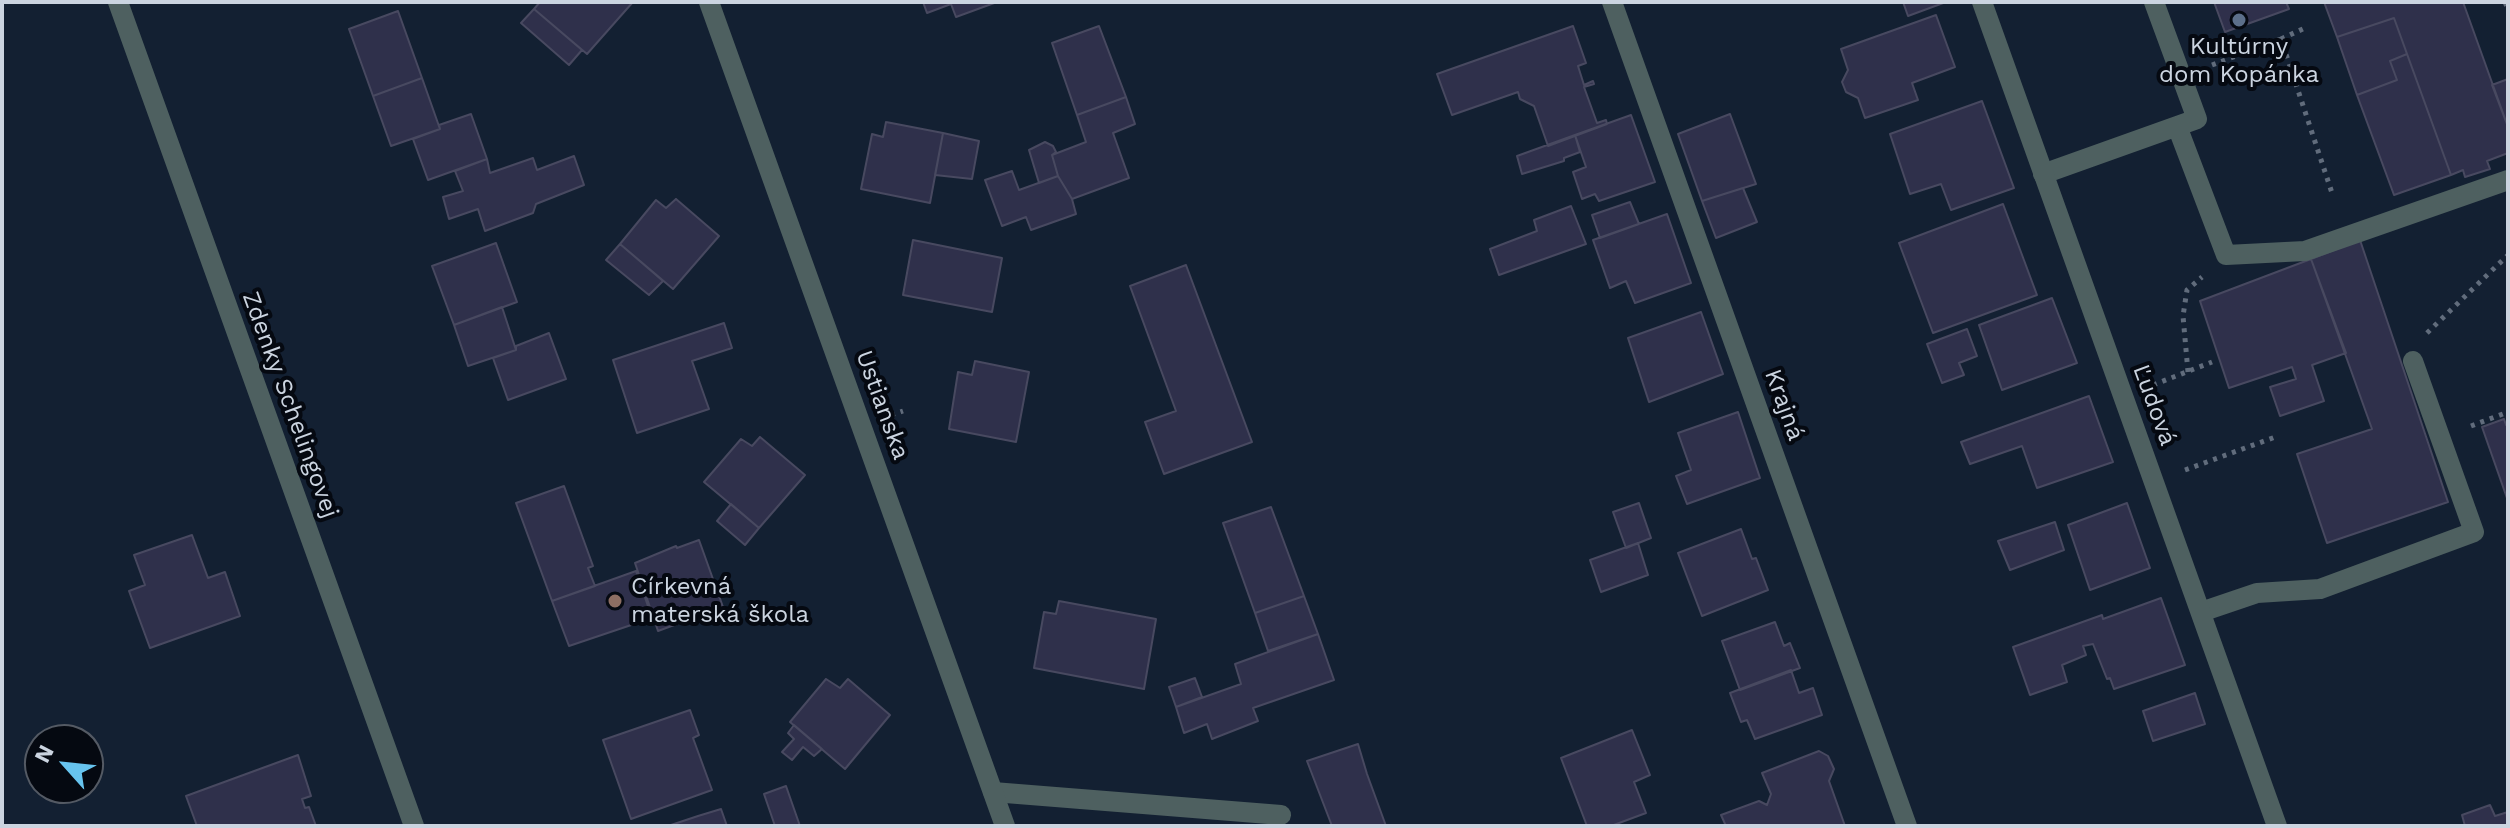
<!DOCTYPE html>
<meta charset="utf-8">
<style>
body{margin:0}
#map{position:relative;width:2510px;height:828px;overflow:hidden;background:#132032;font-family:"Work Sans",sans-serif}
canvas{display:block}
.frame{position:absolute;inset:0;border:4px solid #cbd4e0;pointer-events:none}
.north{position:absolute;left:24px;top:724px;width:80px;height:80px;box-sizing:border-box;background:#050911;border:2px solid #545a64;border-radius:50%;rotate:297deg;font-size:22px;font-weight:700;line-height:32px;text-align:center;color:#cbd4e0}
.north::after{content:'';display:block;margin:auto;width:28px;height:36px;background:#67c4ef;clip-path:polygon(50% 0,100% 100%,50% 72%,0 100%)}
</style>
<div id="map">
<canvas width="2510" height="828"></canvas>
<div class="frame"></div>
<div class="north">N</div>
</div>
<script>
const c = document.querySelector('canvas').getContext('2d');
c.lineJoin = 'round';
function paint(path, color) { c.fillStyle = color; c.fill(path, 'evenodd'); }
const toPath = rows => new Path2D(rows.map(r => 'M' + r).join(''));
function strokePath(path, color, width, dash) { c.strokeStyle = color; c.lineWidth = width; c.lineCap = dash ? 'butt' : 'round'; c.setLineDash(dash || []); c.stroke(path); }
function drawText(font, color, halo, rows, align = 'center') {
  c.font = font + ' "Work Sans",sans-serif'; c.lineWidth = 8; c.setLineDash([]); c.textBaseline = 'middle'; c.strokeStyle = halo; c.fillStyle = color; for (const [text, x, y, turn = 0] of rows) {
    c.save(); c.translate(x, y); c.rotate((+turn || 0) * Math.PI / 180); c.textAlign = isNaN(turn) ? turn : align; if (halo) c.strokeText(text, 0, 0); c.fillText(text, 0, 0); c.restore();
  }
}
const building = toPath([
 [540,2,633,2,587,54,534,9,540,2],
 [923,2,997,2,956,17,951,4,927,13,923,2],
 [1903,2,1946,2,1908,16,1903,2],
 [2214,2,2286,2,2289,9,2225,32,2214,2],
 [2324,2,2463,2,2508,127,2508,153,2487,161,2490,169,2465,177,2463,170,2451,175,2394,18,2337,37,2324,2],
 [534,9,582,50,569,65,521,23,534,9],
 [398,11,422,78,373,96,349,29,398,11],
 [1936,15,1955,67,1912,83,1918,100,1865,118,1858,98,1846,92,1842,82,1848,70,1841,49,1936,15],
 [2394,18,2407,54,2390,61,2397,80,2357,95,2337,37,2394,18],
 [1099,26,1126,97,1077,115,1052,43,1099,26],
 [1573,26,1586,63,1578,66,1584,85,1593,81,1594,84,1584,87,1597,123,1606,120,1607,124,1548,146,1534,106,1520,99,1518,92,1452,115,1437,74,1573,26],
 [2407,54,2451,175,2394,195,2357,95,2397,80,2390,61,2407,54],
 [422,78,440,129,391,146,373,96,422,78],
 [2508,79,2508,127,2492,85,2508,79],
 [1126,97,1135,124,1113,133,1129,178,1072,199,1058,176,1052,155,1086,142,1077,115,1126,97],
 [1982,101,2014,188,1951,210,1941,184,1910,194,1890,134,1982,101],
 [471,114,487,159,428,180,413,139,440,129,439,125,471,114],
 [1730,114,1756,184,1702,201,1678,134,1730,114],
 [1631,115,1655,182,1599,201,1595,194,1582,199,1573,172,1586,167,1575,135,1631,115],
 [886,122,943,133,930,203,861,189,872,134,883,137,886,122],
 [943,133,979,141,972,179,935,175,943,133],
 [1575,135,1580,152,1564,158,1564,161,1522,174,1517,156,1575,135],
 [1045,142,1053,146,1056,152,1052,155,1058,176,1039,183,1029,150,1045,142],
 [574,156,584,185,536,204,533,213,485,231,478,209,449,219,443,197,463,191,455,171,487,159,490,173,533,158,537,170,574,156],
 [1012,171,1019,190,1058,176,1072,199,1076,214,1031,230,1026,217,1002,226,985,180,1012,171],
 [1743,188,1757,222,1716,238,1702,201,1743,188],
 [676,199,719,236,673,289,620,244,656,200,666,208,676,199],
 [1630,202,1639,224,1600,238,1592,215,1630,202],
 [2003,204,2037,295,1933,333,1899,243,2003,204],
 [1571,206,1586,244,1499,275,1490,249,1537,231,1534,220,1571,206],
 [1667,214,1691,283,1635,303,1626,281,1610,288,1593,240,1667,214],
 [913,240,1002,258,992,312,903,295,913,240],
 [2360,240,2448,502,2327,543,2297,454,2372,429,2311,259,2360,240],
 [496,243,517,302,454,325,432,266,496,243],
 [620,244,663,281,649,295,606,260,620,244],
 [2311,259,2346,353,2312,365,2324,401,2280,416,2270,387,2296,379,2292,367,2229,388,2200,301,2311,259],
 [1186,265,1252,442,1164,474,1145,422,1176,411,1130,286,1186,265],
 [2052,298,2077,363,2002,390,1979,325,2052,298],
 [502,307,516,350,468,366,454,325,502,307],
 [1701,312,1723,374,1649,402,1628,338,1701,312],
 [724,323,732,348,692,361,709,409,637,433,613,360,724,323],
 [1967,329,1977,356,1959,363,1964,375,1942,383,1927,344,1967,329],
 [549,333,566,379,508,400,493,358,516,350,516,346,549,333],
 [975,361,1029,372,1016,442,949,429,958,372,972,375,975,361],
 [2089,396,2113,462,2037,488,2022,446,1970,464,1961,442,2089,396],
 [1738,412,1760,478,1687,504,1676,476,1691,470,1678,433,1738,412],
 [2504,419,2506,425,2508,424,2508,501,2482,427,2504,419],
 [760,437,805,475,759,528,704,482,741,439,752,446,760,437],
 [564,486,593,566,588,568,595,586,552,601,516,503,564,486],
 [1639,503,1651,538,1626,548,1613,512,1639,503],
 [2127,503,2150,568,2090,590,2068,525,2127,503],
 [731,504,759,528,745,545,717,521,731,504],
 [1271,507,1304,596,1255,613,1223,523,1271,507],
 [2055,522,2064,550,2010,570,1998,541,2055,522],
 [1741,529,1752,559,1756,558,1768,590,1702,616,1678,553,1741,529],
 [192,535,208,578,225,572,240,616,150,648,129,591,145,585,134,555,192,535],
 [699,540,723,607,658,631,635,563,676,546,677,548,699,540],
 [1638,543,1648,575,1601,592,1590,560,1638,543],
 [636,571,652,618,569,646,552,601,636,571],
 [1304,596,1318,634,1268,651,1255,613,1304,596],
 [2161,598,2185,665,2114,689,2110,678,2107,679,2093,644,2083,646,2086,655,2062,665,2067,682,2030,695,2013,647,2102,615,2103,619,2161,598],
 [1059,601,1156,619,1144,689,1034,668,1044,612,1056,614,1059,601],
 [1775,622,1784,646,1790,643,1800,668,1740,690,1722,641,1775,622],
 [1318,634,1334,680,1253,708,1258,721,1212,739,1207,724,1184,733,1176,707,1241,684,1235,664,1318,634],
 [1791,670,1799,693,1813,688,1822,715,1755,739,1747,720,1741,722,1730,693,1791,670],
 [1195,678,1202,697,1176,707,1169,687,1195,678],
 [826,679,840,688,848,679,890,715,845,769,790,722,826,679],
 [2195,693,2205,724,2153,741,2143,711,2195,693],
 [690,710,699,735,693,738,712,790,631,819,603,740,690,710],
 [794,725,822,749,814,756,803,747,792,760,782,752,794,739,788,733,794,725],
 [1632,730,1650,775,1634,782,1646,813,1611,826,1587,826,1561,758,1632,730],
 [1358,744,1367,774,1386,826,1332,826,1307,761,1358,744],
 [1819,751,1828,756,1834,769,1829,781,1845,826,1726,826,1721,815,1759,801,1767,805,1771,794,1762,773,1819,751],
 [298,755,311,796,302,799,305,808,309,807,316,826,197,826,186,796,298,755],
 [786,786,800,826,775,826,764,794,786,786],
 [2490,805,2495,816,2508,812,2508,826,2465,826,2462,815,2490,805],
 [721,809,727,826,668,826,698,816,721,809]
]);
const path = toPath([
 [2505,2,2508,9],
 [2281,39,2307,27],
 [2212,65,2281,39,2333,196],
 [2427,333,2508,255],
 [2188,372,2183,316,2187,290,2202,277],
 [2153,385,2212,362],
 [891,415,903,411],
 [2471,426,2508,412],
 [2185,470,2278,436]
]);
const lane = toPath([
 [2177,126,2226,255,2305,251,2508,180],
 [2043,174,2197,119,2154,2],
 [2201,612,2257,593,2320,589,2474,532,2413,361],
 [993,792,1281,815]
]);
const street = toPath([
 [118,2,414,826],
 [709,2,1005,826],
 [1612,2,1907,826],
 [1982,2,2277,826]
]);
const markers = [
 [2239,20,8,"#5c6f8a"],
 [615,601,8,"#8d6e63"]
];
const poiNames = [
 ["Kultúrny",2239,47],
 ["dom Kopánka",2239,75],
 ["Církevná",631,587,"left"],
 ["materská škola",631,615,"left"]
];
const streetNames = [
 ["Zdenky Schelingovej",290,405,70],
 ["Ustianska",882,405,70],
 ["Krajná",1784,405,70],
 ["Ľudová",2154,405,70]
];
paint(building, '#2f304b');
strokePath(building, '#484960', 2);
strokePath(path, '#616c7c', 5, [4, 6]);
strokePath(lane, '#4e6060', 20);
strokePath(street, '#4e6060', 20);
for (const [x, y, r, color] of markers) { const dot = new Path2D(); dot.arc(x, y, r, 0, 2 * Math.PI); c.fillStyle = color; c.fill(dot); strokePath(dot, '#050911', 3); }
drawText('24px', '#cbd4e0', '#050911', poiNames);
drawText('24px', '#cbd4e0', '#050911', streetNames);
</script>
